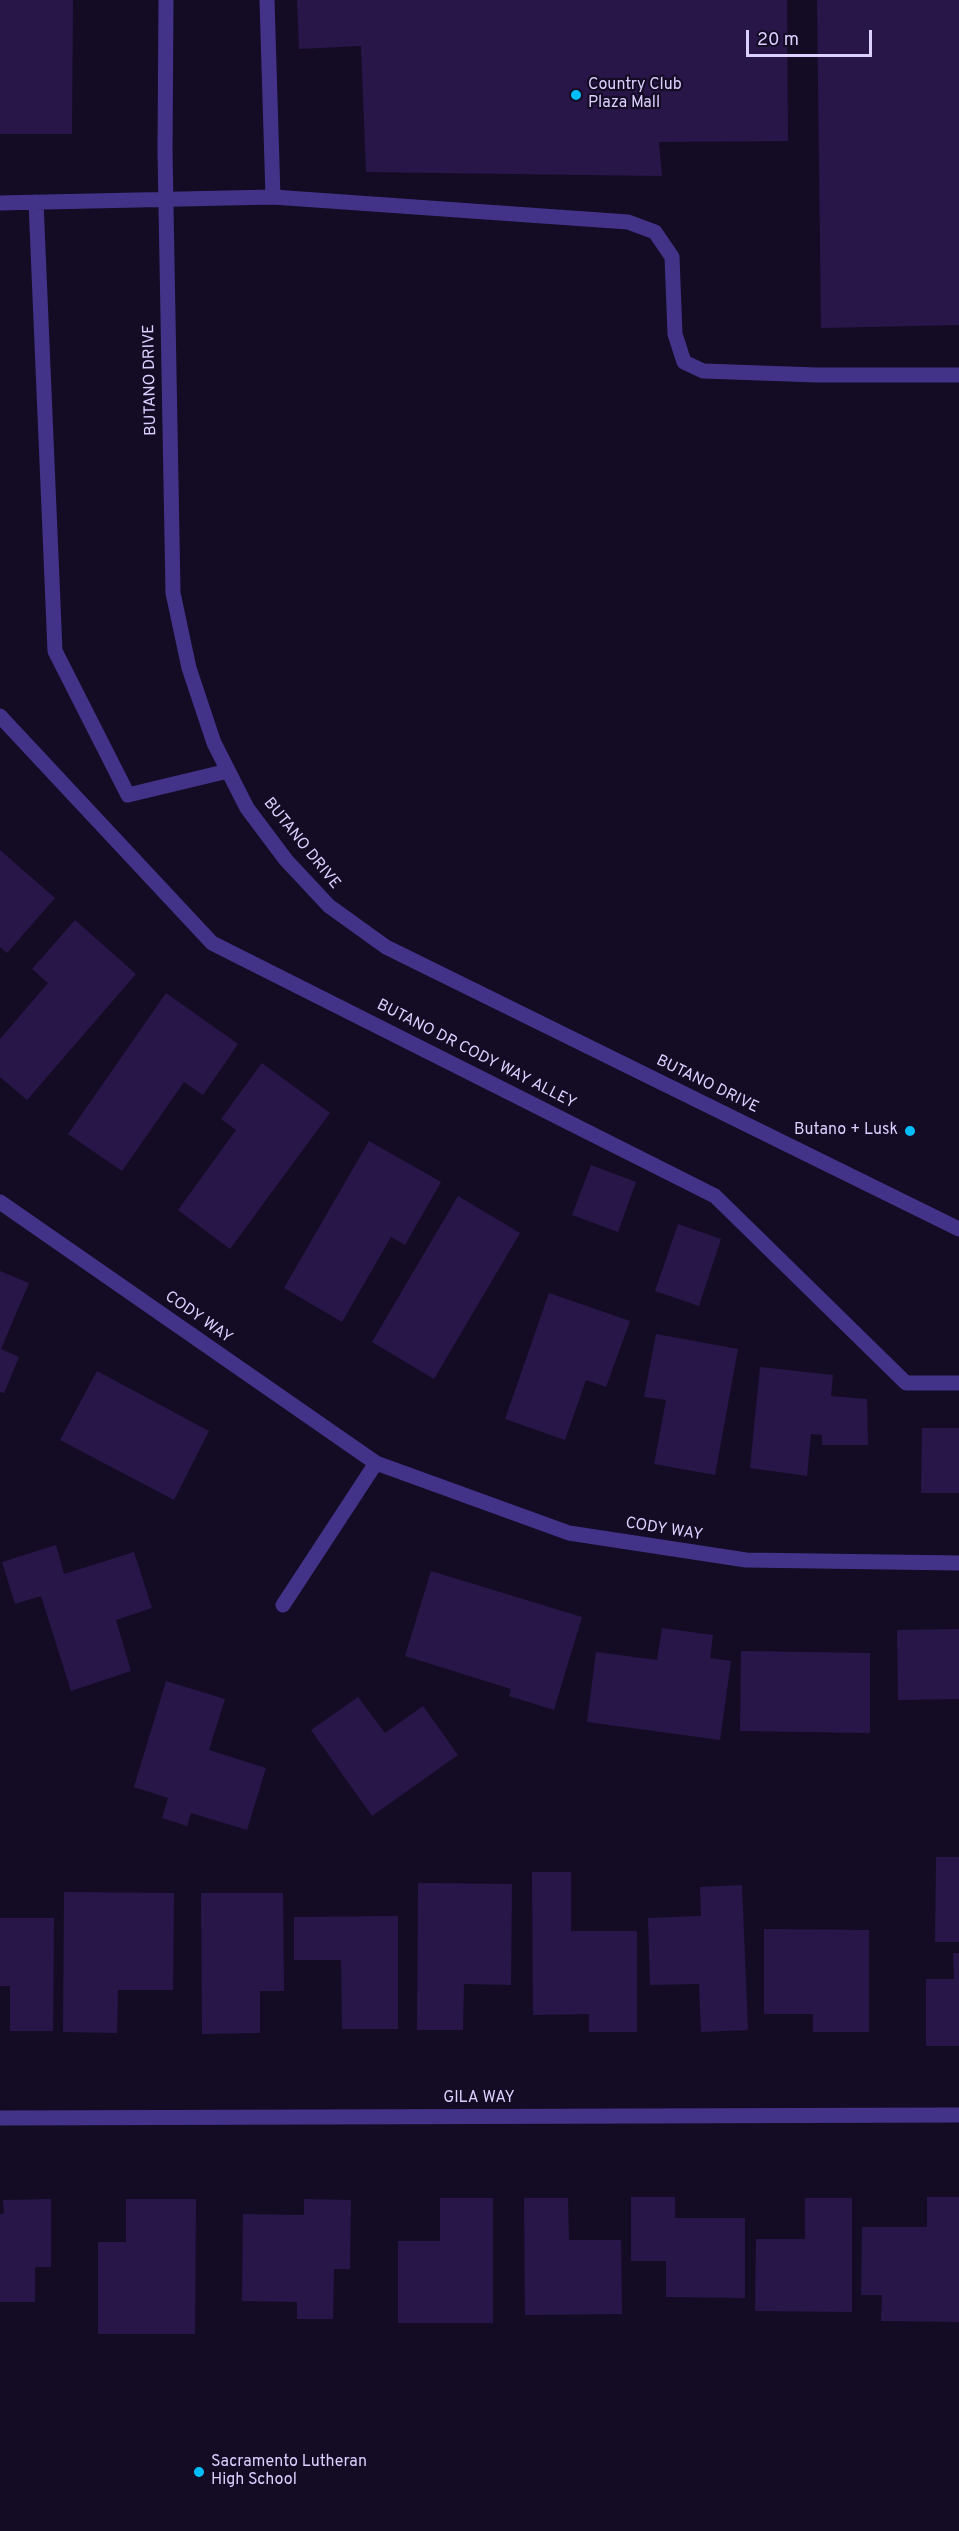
<!DOCTYPE html>
<style>
body{margin:0}
#map{position:relative;width:959px;height:2531px;overflow:hidden;background:#140c25;font-family:Overpass,sans-serif}
canvas{display:block}
.scale{position:absolute;left:746px;top:30px;width:126px;height:27px;box-sizing:border-box;border:3px solid #dcd0ff;border-top:0;padding-left:8px;font-size:18px;line-height:21px;white-space:nowrap;color:#dcd0ff;-webkit-text-stroke:4px #140c25;paint-order:stroke}
</style>
<div id="map">
<canvas width="959" height="2531"></canvas>
<div class="scale">20 m</div>
</div>
<script>
const c = document.querySelector('canvas').getContext('2d');
c.lineJoin = 'round';
function paint(path, color) { c.fillStyle = color; c.fill(path, 'evenodd'); }
const toPath = rows => new Path2D(rows.map(r => 'M' + r).join(''));
function strokePath(path, color, width, dash) { c.strokeStyle = color; c.lineWidth = width; c.lineCap = dash ? 'butt' : 'round'; c.setLineDash(dash || []); c.stroke(path); }
function drawText(font, color, halo, rows, align = 'center') {
  c.font = font + ' Overpass,sans-serif'; c.lineWidth = 4.5; c.setLineDash([]); c.textBaseline = 'middle'; c.strokeStyle = halo; c.fillStyle = color; for (const [text, x, y, turn = 0] of rows) {
    c.save(); c.translate(x, y); c.rotate((+turn || 0) * Math.PI / 180); c.textAlign = isNaN(turn) ? turn : align; if (halo) c.strokeText(text, 0, 0); c.fillText(text, 0, 0); c.restore();
  }
}
const building = toPath([
 [0,0,73,0,72,134,0,134],
 [297,0,787,0,788,141,659,142,662,176,366,172,361,46,299,49],
 [817,0,959,0,959,325,821,328],
 [0,850,55,898,7,953,0,947],
 [75,920,136,974,27,1100,0,1077,0,1039,48,983,32,969],
 [166,993,238,1044,203,1095,184,1082,122,1171,68,1134],
 [262,1063,330,1113,230,1249,178,1210,236,1130,221,1119],
 [369,1141,441,1182,405,1245,391,1237,342,1322,284,1288],
 [591,1165,636,1182,618,1232,572,1215],
 [458,1196,520,1233,434,1379,372,1342],
 [678,1224,721,1239,699,1306,655,1291],
 [0,1271,29,1283,1,1349,19,1357,4,1393,0,1392],
 [549,1293,630,1321,606,1387,586,1380,565,1440,505,1419],
 [656,1334,738,1349,715,1475,654,1464,666,1400,644,1397],
 [760,1367,833,1375,831,1396,867,1399,868,1445,822,1445,822,1435,811,1434,807,1476,750,1468],
 [97,1371,209,1431,174,1500,60,1440],
 [922,1428,959,1428,959,1493,921,1493],
 [56,1545,64,1574,134,1552,152,1608,116,1620,131,1671,71,1691,41,1596,15,1604,2,1562],
 [431,1571,582,1617,554,1710,509,1696,511,1689,405,1656],
 [662,1628,713,1635,710,1658,731,1661,720,1740,587,1722,596,1652,657,1660],
 [959,1629,959,1699,898,1700,897,1630],
 [741,1651,870,1653,870,1733,740,1731],
 [166,1681,225,1699,209,1750,266,1768,247,1830,191,1813,187,1826,162,1818,168,1798,134,1787],
 [358,1697,385,1733,423,1706,458,1755,372,1816,311,1730],
 [936,1857,959,1857,959,1942,935,1942],
 [532,1872,571,1872,571,1931,637,1931,637,2032,589,2032,589,2014,533,2015],
 [418,1883,512,1884,511,1985,464,1984,463,2030,417,2030],
 [742,1885,748,2030,701,2032,699,1984,650,1985,648,1918,701,1916,700,1887],
 [64,1892,174,1893,173,1990,118,1990,117,2033,63,2032],
 [201,1893,283,1893,284,1991,260,1991,260,2033,202,2034],
 [398,1916,398,2029,342,2029,341,1960,294,1960,294,1917],
 [0,1918,54,1918,53,2031,10,2031,10,1986,0,1986],
 [764,1929,869,1930,869,2032,813,2032,813,2014,764,2014],
 [953,1953,959,1953,959,2046,926,2046,926,1979,954,1979],
 [631,2197,675,2197,675,2218,745,2218,745,2298,666,2297,666,2261,631,2261],
 [927,2197,959,2197,959,2322,881,2321,882,2295,861,2295,862,2227,927,2227],
 [440,2198,493,2198,493,2323,398,2323,398,2241,440,2241],
 [524,2198,568,2198,569,2240,621,2240,622,2314,525,2315],
 [805,2198,852,2198,852,2312,755,2311,756,2239,805,2239],
 [51,2199,51,2267,35,2267,35,2302,0,2302,0,2214,4,2214,3,2200],
 [126,2199,196,2199,195,2334,98,2334,98,2242,126,2242],
 [304,2199,351,2200,350,2269,334,2269,333,2319,297,2319,297,2302,242,2301,243,2214,304,2215]
]);
const minor = toPath([
 [166,0,165,151,173,593,189,668,214,743,247,808,286,860,329,906,386,947,959,1229],
 [273,197,628,222,655,232,672,257,675,334,684,362,703,371,817,375,959,375],
 [36,202,55,651,128,795,228,771],
 [0,203,273,197,267,0],
 [0,716,212,943,715,1196,906,1383,959,1383],
 [0,1202,376,1463,569,1533,746,1560,959,1563],
 [283,1605,376,1463],
 [0,2118,959,2115]
]);
const markers = [
 [576,95,6,"#00befb"],
 [910,1131,6,"#00befb"],
 [199,2472,6,"#00befb"]
];
const poiNames = [
 ["Country Club",588,86],
 ["Plaza Mall",588,104],
 ["Butano + Lusk",898,1131,"right"],
 ["Sacramento Lutheran",211,2463],
 ["High School",211,2481]
];
const streetNames = [
 ["BUTANO DRIVE",151,380,-91],
 ["BUTANO DRIVE",301,844,51],
 ["BUTANO DR CODY WAY ALLEY",476,1055,27],
 ["BUTANO DRIVE",707,1085,26],
 ["CODY WAY",198,1318,35],
 ["CODY WAY",664,1530,9],
 ["GILA WAY",479,2099]
];
paint(building, '#281648');
strokePath(minor, '#423389', 15);
for (const [x, y, r, color] of markers) { const dot = new Path2D(); dot.arc(x, y, r, 0, 2 * Math.PI); c.fillStyle = color; c.fill(dot); strokePath(dot, '#140c25', 2); }
drawText('16px', '#dcd0ff', '#140c25', poiNames, 'left');
drawText('16px', '#dcd0ff', '#140c25', streetNames);
</script>
